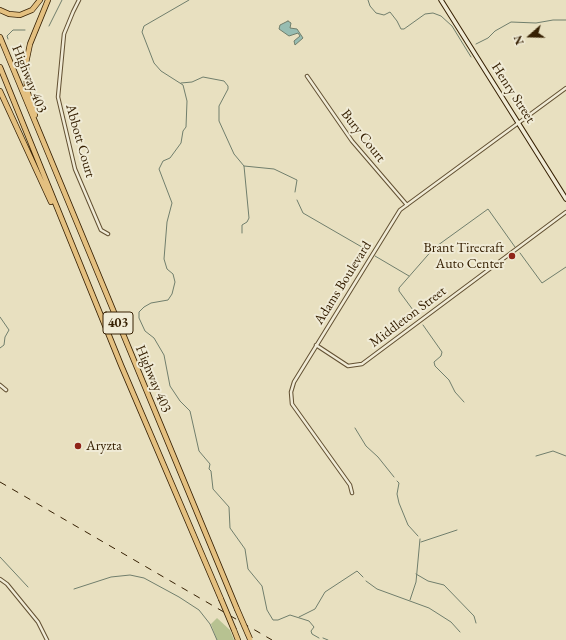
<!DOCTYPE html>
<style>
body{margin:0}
#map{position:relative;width:566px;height:640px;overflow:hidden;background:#e8e0c0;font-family:"EB Garamond",serif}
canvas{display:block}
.north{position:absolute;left:510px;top:16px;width:40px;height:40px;-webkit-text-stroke:3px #f0ebd6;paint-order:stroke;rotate:250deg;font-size:11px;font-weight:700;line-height:16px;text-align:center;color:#362003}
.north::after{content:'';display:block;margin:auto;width:14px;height:18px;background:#362003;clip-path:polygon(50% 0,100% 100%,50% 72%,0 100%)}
</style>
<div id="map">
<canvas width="566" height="640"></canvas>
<div class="north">N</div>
</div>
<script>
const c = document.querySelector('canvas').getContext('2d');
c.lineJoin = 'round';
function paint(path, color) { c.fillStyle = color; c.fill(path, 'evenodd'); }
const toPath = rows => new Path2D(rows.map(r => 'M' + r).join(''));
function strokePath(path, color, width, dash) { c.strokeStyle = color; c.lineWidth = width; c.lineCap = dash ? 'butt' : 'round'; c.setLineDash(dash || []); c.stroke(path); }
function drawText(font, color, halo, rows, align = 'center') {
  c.font = font + ' "EB Garamond",serif'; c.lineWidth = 4; c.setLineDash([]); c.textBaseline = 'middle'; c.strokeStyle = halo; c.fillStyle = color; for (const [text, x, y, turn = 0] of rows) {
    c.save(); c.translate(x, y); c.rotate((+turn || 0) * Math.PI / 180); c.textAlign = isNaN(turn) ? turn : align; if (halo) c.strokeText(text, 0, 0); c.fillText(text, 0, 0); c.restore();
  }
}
const green = toPath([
 [217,618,230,630,234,640,217,640,211,624]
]);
const water = toPath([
 [288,21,291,23,290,28,297,29,303,38,295,45,294,41,300,36,298,33,289,36,279,29,280,25,288,21]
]);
const stream = toPath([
 [189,0,144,26,142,32,154,63,161,71,183,85,187,101,186,127,183,131,181,143,170,158,163,161,159,169,172,203,167,222,164,259,167,269,173,274,175,282,172,294,168,300,151,303,144,307,139,312,139,318,145,331,154,338,164,355,170,386,180,401,190,411,199,451,210,464,209,469,211,471,213,489,229,507,230,528,245,549,248,569,262,586,267,610,273,620,278,620,290,615,309,621,314,627,311,631,312,634,319,638],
 [368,0,370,6,376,13,384,15,390,12,397,21,401,29,404,29,425,14,433,13,441,16,452,26,471,57],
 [49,26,62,0],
 [8,39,7,36,13,30,25,30],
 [476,44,488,38,495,31,511,22,536,23,553,20,566,20],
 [181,83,192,82,203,77,224,81,228,86,228,89,219,106,219,121,234,154,244,166,249,218,247,222,242,225,242,233],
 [244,166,274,169,297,180,295,192],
 [297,200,303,213,367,250],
 [520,253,542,283,566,267],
 [375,256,409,276],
 [416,314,399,291,399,288,434,248,488,209,515,247],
 [0,317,9,330,5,337,4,345,0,348],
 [423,325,442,352,441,356,434,362,435,366,449,380,455,392,464,402],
 [355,428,366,446,378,457,394,477],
 [536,456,553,451,566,456],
 [397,481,399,483,397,494,399,503,408,525,418,536],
 [421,542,457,530],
 [0,557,28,587],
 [416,574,428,581,444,585,474,616,476,623],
 [366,581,377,589,429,608,451,622,460,632],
 [74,589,111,577,130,575,144,578,179,597,199,610,210,624,217,640],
 [410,600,416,582,420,539],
 [299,617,315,609,325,592,357,571,363,577],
 [323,638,328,640]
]);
const minor = toPath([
 [79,0,73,12,64,34,58,97,75,169,101,230,108,234],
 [307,76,352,141,407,205],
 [316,345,348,366,362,364,566,212],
 [0,385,6,390],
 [352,493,350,485,292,404,291,392,294,382,400,210,566,88],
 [0,579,7,584,38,622,47,640]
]);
const secondary = toPath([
 [441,0,566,199]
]);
const motorway = toPath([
 [0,10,9,14,20,15,32,10,40,0],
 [0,37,237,609],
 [0,67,121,365,221,599],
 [0,91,51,202],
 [35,115,27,90,26,63,30,44,48,0],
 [234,630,238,640]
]);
const rail = toPath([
 [0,482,272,640]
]);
const motorwayBridge = toPath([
 [221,599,234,630],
 [237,609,250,639]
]);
const markers = [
 [512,256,4,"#8f2418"],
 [78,446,4,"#8f2418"]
];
const shields = [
 [118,323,30]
];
const shieldNames = [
 ["403",118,323]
];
const streetNames = [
 ["Highway 403",29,79,68],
 ["Henry Street",513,93,57],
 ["Bury Court",363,136,52],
 ["Abbott Court",80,141,74],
 ["Adams Boulevard",343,283,-58],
 ["Middleton Street",408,317,-37],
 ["Highway 403",153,379,67]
];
const poiNames = [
 ["Brant Tirecraft",504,248],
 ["Auto Center",504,264],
 ["Aryzta",86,446,"left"]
];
paint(green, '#b7c291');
paint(water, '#97bdb2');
strokePath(water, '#707e6c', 1);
strokePath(stream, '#707e6c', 1);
strokePath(minor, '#625032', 4.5);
strokePath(secondary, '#362003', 5.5);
strokePath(motorway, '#362003', 6);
strokePath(minor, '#f0ebd6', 2.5);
strokePath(secondary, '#f0ebd6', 3.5);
strokePath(motorway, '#e4c080', 4.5);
strokePath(rail, '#362003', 1, [7, 7]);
strokePath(motorwayBridge, '#362003', 6, []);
strokePath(motorwayBridge, '#e4c080', 4.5);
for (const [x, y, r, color] of markers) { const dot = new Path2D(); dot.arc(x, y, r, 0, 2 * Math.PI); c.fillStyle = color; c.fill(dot); strokePath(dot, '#f0ebd6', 1.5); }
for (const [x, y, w] of shields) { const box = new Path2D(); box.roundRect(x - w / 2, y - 11, w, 22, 3); c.fillStyle = '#f0ebd6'; c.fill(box); strokePath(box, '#362003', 1); }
drawText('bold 13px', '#362003', null, shieldNames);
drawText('14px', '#362003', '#f0ebd6', streetNames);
drawText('14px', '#362003', '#f0ebd6', poiNames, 'right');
</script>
